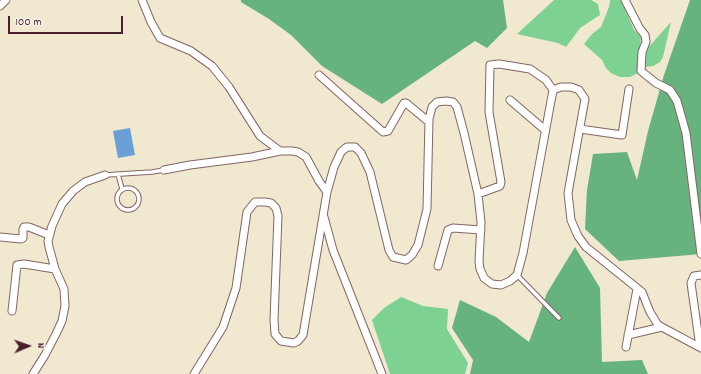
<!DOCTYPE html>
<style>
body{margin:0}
#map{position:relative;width:701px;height:374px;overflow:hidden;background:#f0e8cf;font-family:Dekko,sans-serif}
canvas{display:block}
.north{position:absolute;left:8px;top:326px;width:40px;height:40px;-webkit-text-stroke:3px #f7f3e8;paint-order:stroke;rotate:88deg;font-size:11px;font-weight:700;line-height:16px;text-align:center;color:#4a1f2b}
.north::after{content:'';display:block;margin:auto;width:14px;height:18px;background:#4a1f2b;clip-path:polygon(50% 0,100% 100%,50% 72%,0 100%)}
.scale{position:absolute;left:8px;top:16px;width:115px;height:18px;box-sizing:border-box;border:2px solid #4a1f2b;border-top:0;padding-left:5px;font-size:12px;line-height:14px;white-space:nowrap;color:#4a1f2b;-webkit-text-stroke:3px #f7f3e8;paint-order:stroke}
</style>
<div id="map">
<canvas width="701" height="374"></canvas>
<div class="north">N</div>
<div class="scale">100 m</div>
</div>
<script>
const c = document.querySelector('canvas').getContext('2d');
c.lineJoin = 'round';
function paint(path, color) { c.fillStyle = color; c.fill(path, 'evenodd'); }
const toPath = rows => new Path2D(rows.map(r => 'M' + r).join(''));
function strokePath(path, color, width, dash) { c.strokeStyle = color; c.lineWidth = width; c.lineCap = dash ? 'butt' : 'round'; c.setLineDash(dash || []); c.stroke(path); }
const green = toPath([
 [554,0,591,0,598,4,600,15,580,28,566,47,558,43,517,34],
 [610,0,621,0,634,30,641,37,638,73,630,77,620,77,611,73,606,68,602,60,584,44,592,34,601,27,609,7],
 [671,22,663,57,660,62,653,66,646,67,644,60,647,49],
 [401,297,423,306,448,309,447,329,468,363,465,374,390,374,372,320,384,308]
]);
const forest = toPath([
 [241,0,503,0,507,28,487,48,475,41,382,104,322,66,291,35,269,19,241,2],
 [690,0,701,0,701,254,619,261,585,229,587,190,593,154,627,152,637,180,648,131,664,75],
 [575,247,600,288,602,362,642,360,648,374,470,374,473,360,452,328,460,300,496,317,529,342,547,293]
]);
const water = toPath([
 [130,128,135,155,118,158,113,131]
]);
const lane = toPath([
 [118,174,122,189],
 [105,175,152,172,164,170],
 '117 199a11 11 0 1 1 22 0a11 11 0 1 1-22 0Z',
 [517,275,559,318]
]);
const street = toPath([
 [142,0,151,22,160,38,191,51,212,66,229,87,260,136,280,151],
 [625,0,640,29,645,35,646,42,642,52,641,71,656,83,670,90,677,101,686,133,701,254],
 [0,6,6,0],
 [319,75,383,132,388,131,404,103,406,103,429,122],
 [510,100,545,130],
 [580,129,622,135,629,89],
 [164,170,190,165,252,157,280,151,292,151,298,152,306,157,319,181,327,192],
 [478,194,500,186,501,182,489,112,490,65,499,64,530,69,546,80,553,90],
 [324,217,333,250,382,374],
 [0,237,21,239,23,238,23,229,24,227,29,227,49,235],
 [438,266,448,230,453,228,481,230],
 [12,311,17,265,24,264,55,269],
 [628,335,662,327],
 [626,347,637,289],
 [700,347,691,283,694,276,701,275],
 [33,374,45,355,56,334,62,321,65,306,64,289,55,269,49,247,48,241,52,226,62,204,73,191,85,182,105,175],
 [194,374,223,327,236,288,247,212,255,202,265,202,271,203,276,208,278,216,274,320,275,334,281,341,294,343,298,341,303,335,327,192,334,167,341,152,347,147,355,147,361,153,370,172,389,250,393,257,406,260,412,255,418,245,427,209,429,119,432,107,437,102,446,101,453,102,457,107,464,133,478,194,481,222,479,262,480,269,484,278,492,284,501,285,510,281,517,275,523,253,553,90,561,87,571,87,579,90,585,99,568,193,571,220,578,236,586,247,642,292,650,312,658,325,701,348]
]);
paint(green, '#7dd193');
paint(forest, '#66b37d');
paint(water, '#6aa0d7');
strokePath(lane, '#846564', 5.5);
strokePath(street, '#846564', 9);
strokePath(lane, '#fff', 3.5);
strokePath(street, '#fff', 7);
</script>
